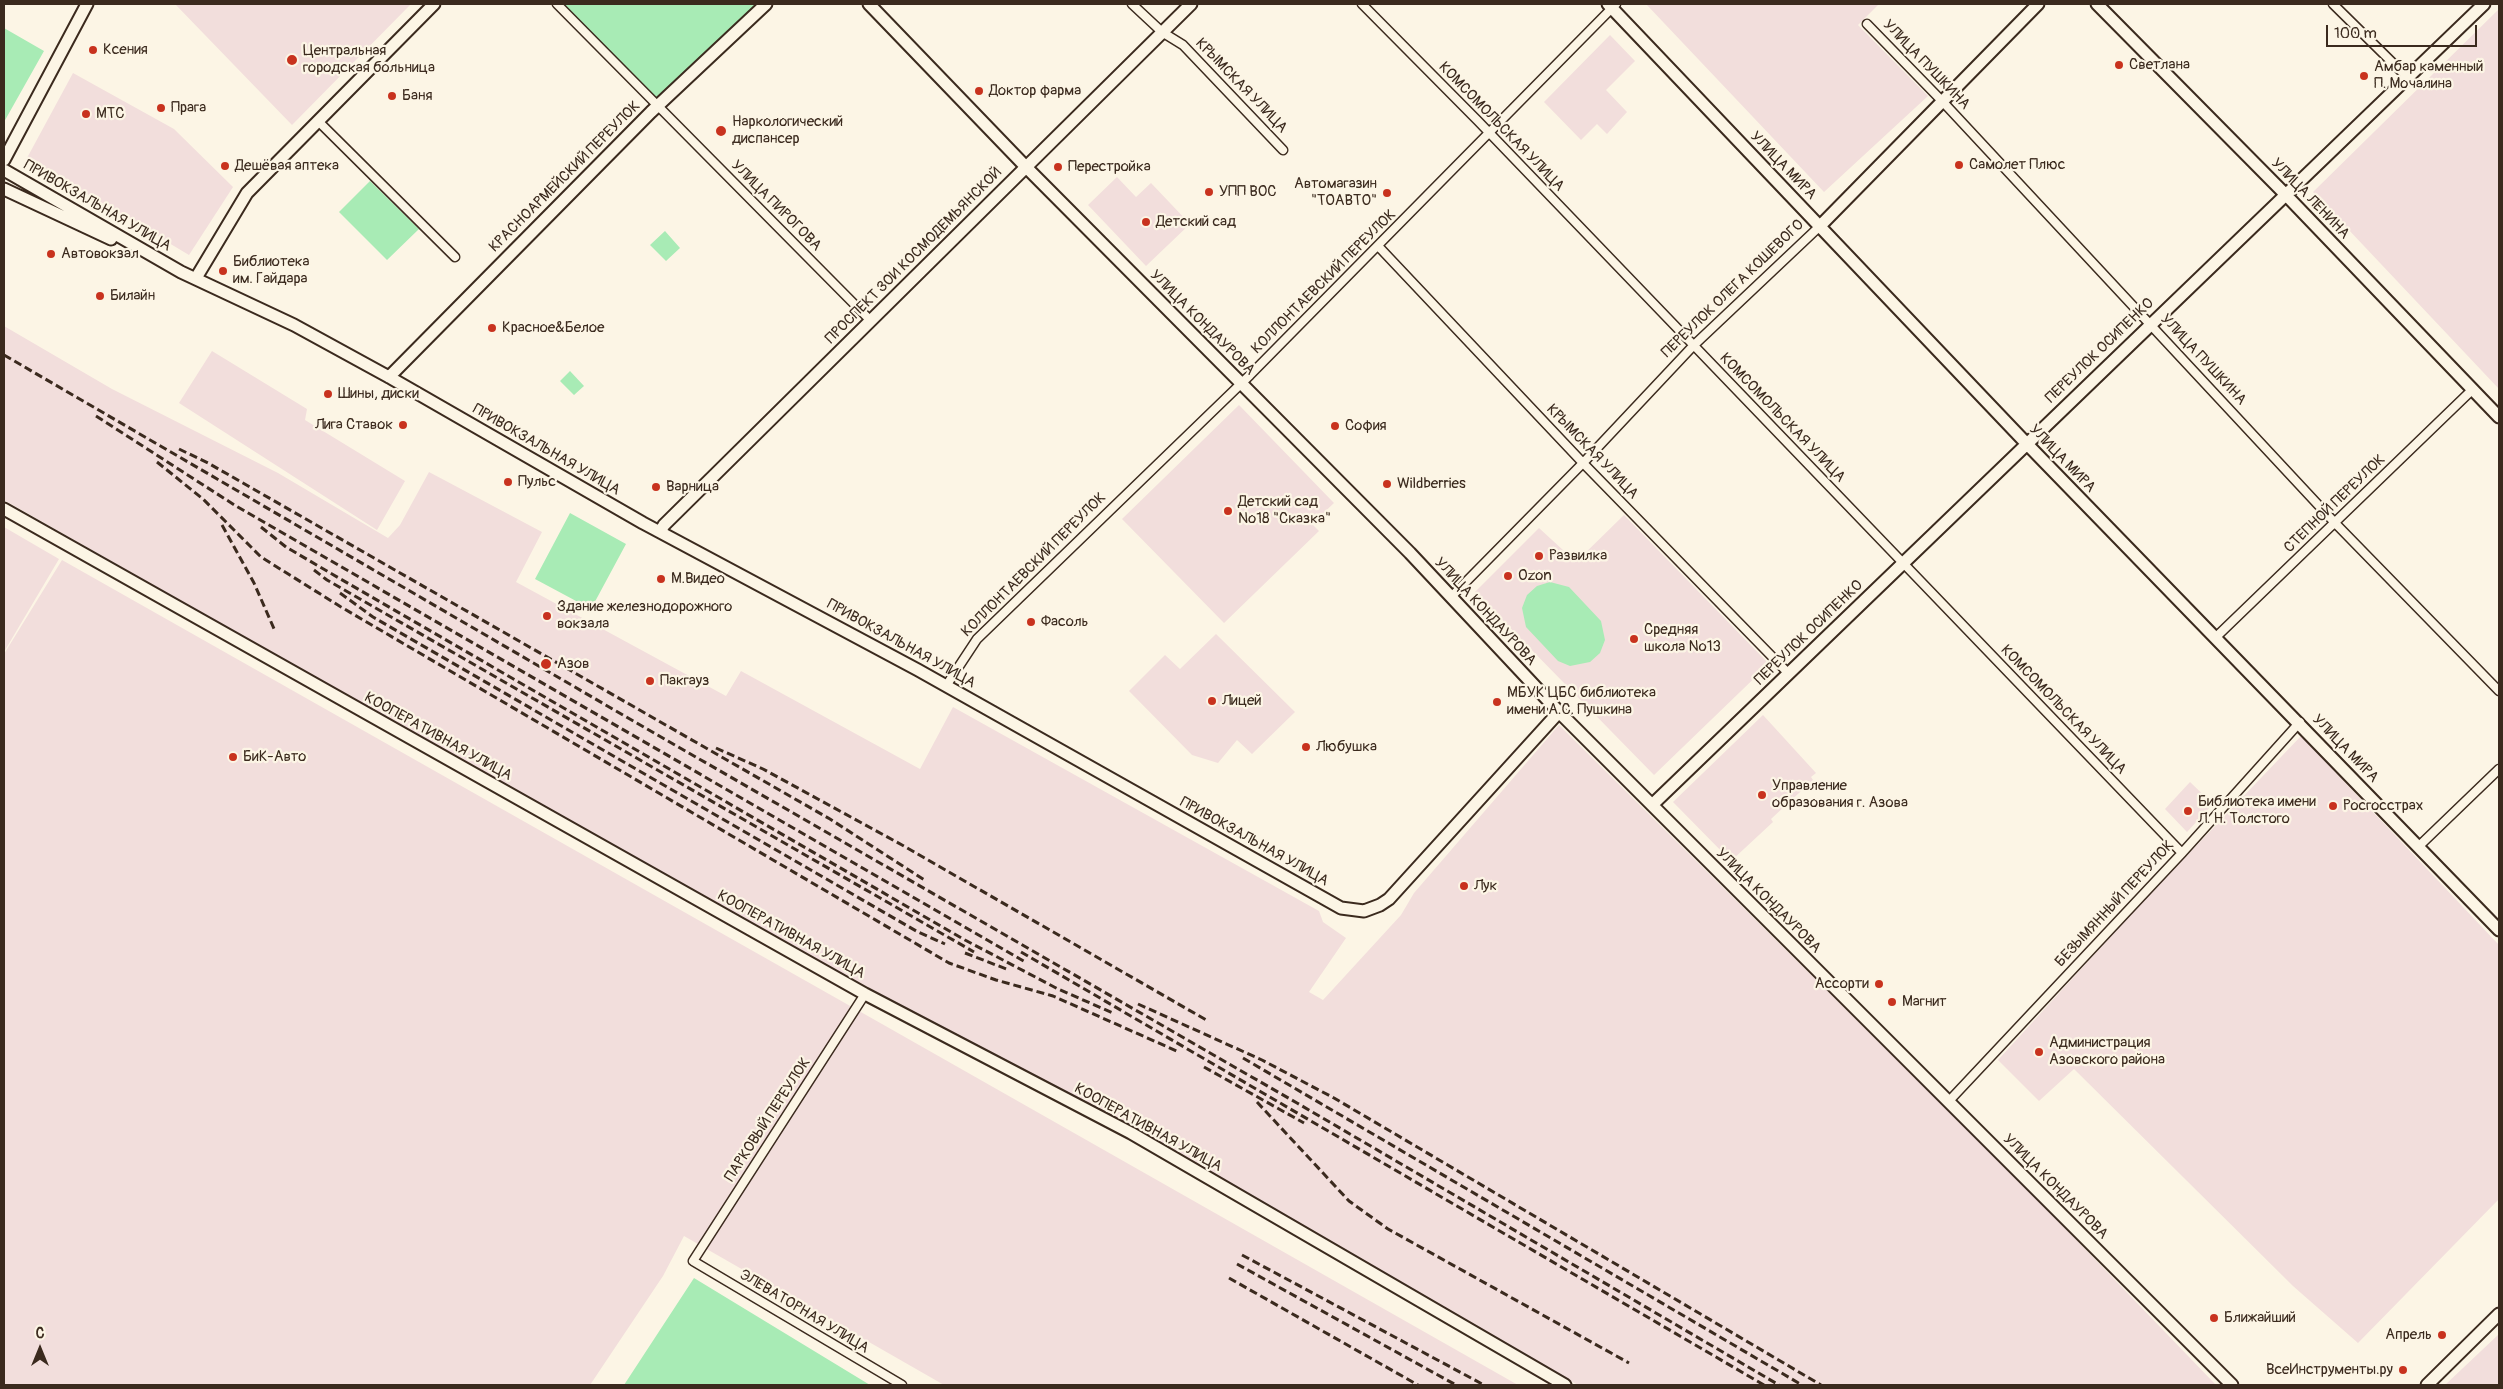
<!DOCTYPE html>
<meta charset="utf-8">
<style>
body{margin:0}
#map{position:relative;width:2503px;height:1389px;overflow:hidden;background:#fcf5e5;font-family:Pangolin,sans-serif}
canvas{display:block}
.frame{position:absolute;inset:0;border:5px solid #3b2a1e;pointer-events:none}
.north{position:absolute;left:15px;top:1324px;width:50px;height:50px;-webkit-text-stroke:4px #fcf5e5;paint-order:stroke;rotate:0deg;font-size:14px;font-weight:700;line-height:20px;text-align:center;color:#3b2a1e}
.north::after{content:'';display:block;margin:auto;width:18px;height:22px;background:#3b2a1e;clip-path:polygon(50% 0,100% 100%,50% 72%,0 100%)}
.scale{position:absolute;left:2326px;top:25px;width:151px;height:22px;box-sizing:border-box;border:2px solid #3b2a1e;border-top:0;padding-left:6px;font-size:15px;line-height:18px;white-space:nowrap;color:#3b2a1e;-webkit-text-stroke:4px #fcf5e5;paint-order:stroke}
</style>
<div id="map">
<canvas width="2503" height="1389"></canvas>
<div class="frame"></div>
<div class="north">С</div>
<div class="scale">100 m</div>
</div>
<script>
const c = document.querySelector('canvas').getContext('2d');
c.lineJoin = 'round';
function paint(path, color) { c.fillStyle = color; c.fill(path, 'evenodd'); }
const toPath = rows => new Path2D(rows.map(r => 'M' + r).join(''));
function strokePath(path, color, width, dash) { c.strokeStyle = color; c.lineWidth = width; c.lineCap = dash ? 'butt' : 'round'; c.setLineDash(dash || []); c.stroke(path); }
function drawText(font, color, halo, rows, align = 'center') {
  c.font = font + ' Pangolin,sans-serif'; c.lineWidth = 4.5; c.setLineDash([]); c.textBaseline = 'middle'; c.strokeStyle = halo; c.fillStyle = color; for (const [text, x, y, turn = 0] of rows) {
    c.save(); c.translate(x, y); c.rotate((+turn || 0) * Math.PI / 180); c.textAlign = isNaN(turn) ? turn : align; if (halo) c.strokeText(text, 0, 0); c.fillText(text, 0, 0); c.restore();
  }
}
const built = toPath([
 [175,4,411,4,292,125],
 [1646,4,1879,4,1858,25,1928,96,1824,192],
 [2499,9,2499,389,2313,192],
 [1610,35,1635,61,1606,90,1627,112,1607,134,1597,124,1581,140,1544,102],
 [73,73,174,129,233,187,189,255,27,158],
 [1117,177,1136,197,1151,183,1190,224,1146,266,1088,205],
 [4,326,112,389,278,473,388,538,400,525,429,472,542,532,516,582,726,696,741,671,920,769,953,707,1319,911,1323,922,1346,938,1309,992,1323,1000,1401,915,1414,893,1559,725,2034,1196,2216,1385,1578,1385,318,679,4,500],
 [212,351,307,409,305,420,405,481,377,530,179,403],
 [1239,405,1334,503,1312,524,1319,531,1224,623,1122,519],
 [1624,515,1769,664,1654,775,1475,592,1539,528,1576,562],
 [4,527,59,559,4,652],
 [62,560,882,1024,1518,1385,944,1385,684,1236,663,1276,590,1385,4,1385,4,654],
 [1216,634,1295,712,1252,754,1237,740,1218,763,1192,755,1129,691,1165,655,1180,669],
 [1763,715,1816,773,1811,777,1813,780,1771,819,1773,822,1731,861,1673,802],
 [2301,736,2499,945,2499,1199,2358,1343,2293,1286,2074,1069,2039,1101,1998,1060,2133,912],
 [2190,782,2213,804,2187,832,2165,809],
 [2499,1334,2499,1385,2445,1385]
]);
const green = toPath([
 [558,4,755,4,759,8,658,105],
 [4,28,44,51,4,122],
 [370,181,419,229,387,260,339,212],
 [665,231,680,248,666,261,650,245],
 [570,371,584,386,574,395,560,381],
 [570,513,626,544,591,609,535,579],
 [1550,582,1569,587,1601,621,1605,640,1600,653,1590,662,1570,666,1558,661,1526,627,1522,608,1527,595,1537,586],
 [694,1278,870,1385,624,1385]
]);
const street = toPath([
 [557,4,870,320],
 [1132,4,1162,32,1183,45,1283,150],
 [1362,4,1478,121,2182,853],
 [2333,4,2408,78],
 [1867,24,1943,102,2336,524,2499,691],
 [318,121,455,257],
 [1379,247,1583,463,1789,674],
 [1451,597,1583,463,1693,346,1820,226],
 [2215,638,2473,389],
 [946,686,977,639,1250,375,1616,4],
 [2418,847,2499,769],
 [865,994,693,1261,902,1385],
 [1949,1101,2182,853,2300,722]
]);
const secondary = toPath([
 [869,4,1026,167,1410,553,1559,712,2232,1385],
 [1608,4,2026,443,2499,930],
 [2097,4,2285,194,2499,417],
 [4,160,87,4],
 [4,170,181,272,294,325,389,377,643,523,918,670,1341,908,1364,911,1380,905,1389,899,1559,712],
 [4,189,111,239],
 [1820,226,2038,4],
 [196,278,247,193,434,4],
 [389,377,651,112,766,4],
 [4,509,865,994,1131,1133,1565,1385],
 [660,532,664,525,1191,4],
 [1652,805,2484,4],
 [2427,1385,2499,1314]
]);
const rail = toPath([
 [4,355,635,722,1297,1103,1779,1385],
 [96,416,236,506,1027,963],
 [179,449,208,463,830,819,926,881],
 [157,462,203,499,261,557,341,607,949,963,996,980,1053,996,1179,1052],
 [222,525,254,583,275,631],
 [261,527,286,547,332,574,965,940,1058,989,1113,1013],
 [314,570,327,580,974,952],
 [340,593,373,617,918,932,945,944],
 [716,748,763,769,902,845,1208,1021],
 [1021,952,1764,1385],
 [965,953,1009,970],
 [1138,1004,1262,1060,1334,1098,1821,1385],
 [1243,1058,1802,1385],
 [1204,1067,1304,1123],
 [1257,1102,1349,1201,1388,1229,1629,1363],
 [1242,1255,1484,1385],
 [1237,1264,1456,1385],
 [1229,1278,1418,1385]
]);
const markers = [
 [93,50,5,"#c8321e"],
 [292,60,6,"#c8321e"],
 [2119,65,5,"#c8321e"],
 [2364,76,5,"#c8321e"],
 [979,91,5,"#c8321e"],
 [392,96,5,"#c8321e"],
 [161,108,5,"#c8321e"],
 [86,114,5,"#c8321e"],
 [721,131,6,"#c8321e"],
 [1959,165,5,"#c8321e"],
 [225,166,5,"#c8321e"],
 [1058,167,5,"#c8321e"],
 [1209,192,5,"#c8321e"],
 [1387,193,5,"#c8321e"],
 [1146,222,5,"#c8321e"],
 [51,254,5,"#c8321e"],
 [223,271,5,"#c8321e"],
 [100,296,5,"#c8321e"],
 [492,328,5,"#c8321e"],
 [328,394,5,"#c8321e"],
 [403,425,5,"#c8321e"],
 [1335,426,5,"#c8321e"],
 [508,482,5,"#c8321e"],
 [1387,484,5,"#c8321e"],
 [656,487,5,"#c8321e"],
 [1228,511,5,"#c8321e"],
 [1539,556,5,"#c8321e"],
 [1508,576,5,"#c8321e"],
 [661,579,5,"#c8321e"],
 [547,616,5,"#c8321e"],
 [1031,622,5,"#c8321e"],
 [1634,639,5,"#c8321e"],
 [546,664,6,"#c8321e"],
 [650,681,5,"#c8321e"],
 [1212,701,5,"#c8321e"],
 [1497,702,5,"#c8321e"],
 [1306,747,5,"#c8321e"],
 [233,757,5,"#c8321e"],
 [1762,795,5,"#c8321e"],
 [2333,806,5,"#c8321e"],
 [2188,811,5,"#c8321e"],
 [1464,886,5,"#c8321e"],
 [1879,984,5,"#c8321e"],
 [1892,1002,5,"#c8321e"],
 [2039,1052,5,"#c8321e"],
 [2214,1318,5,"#c8321e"],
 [2442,1335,5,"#c8321e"],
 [2403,1370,5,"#c8321e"]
];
const poiNames = [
 ["Ксения",103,50],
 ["Центральная",303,51],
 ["городская больница",303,68],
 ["Светлана",2129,65],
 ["Амбар каменный",2374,67],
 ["П. Мочалина",2374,84],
 ["Доктор фарма",989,91],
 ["Баня",402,96],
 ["Прага",171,108],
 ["МТС",96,114],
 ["Наркологический",732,122],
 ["диспансер",732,139],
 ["Самолет Плюс",1969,165],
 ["Дешёвая аптека",235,166],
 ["Перестройка",1068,167],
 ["Автомагазин",1377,184,"right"],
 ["\"ТОАВТО\"",1377,201,"right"],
 ["УПП ВОС",1219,192],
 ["Детский сад",1156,222],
 ["Автовокзал",61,254],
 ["Библиотека",233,262],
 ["им. Гайдара",233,279],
 ["Билайн",110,296],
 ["Красное&Белое",502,328],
 ["Шины, диски",338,394],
 ["Лига Ставок",393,425,"right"],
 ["София",1345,426],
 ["Пульс",518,482],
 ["Wildberries",1397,484],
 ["Варница",666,487],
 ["Детский сад",1238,502],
 ["№18 \"Сказка\"",1238,519],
 ["Развилка",1549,556],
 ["Ozon",1518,576],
 ["М.Видео",671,579],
 ["Здание железнодорожного",557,607],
 ["вокзала",557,624],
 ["Фасоль",1041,622],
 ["Средняя",1644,630],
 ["школа №13",1644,647],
 ["Азов",557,664],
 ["Пакгауз",660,681],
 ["МБУК ЦБС библиотека",1507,693],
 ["имени А.С. Пушкина",1507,710],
 ["Лицей",1222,701],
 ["Любушка",1316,747],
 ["БиК-Авто",243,757],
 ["Управление",1772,786],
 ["образования г. Азова",1772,803],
 ["Библиотека имени",2198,802],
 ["Л. Н. Толстого",2198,819],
 ["Росгосстрах",2343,806],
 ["Лук",1474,886],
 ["Ассорти",1869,984,"right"],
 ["Магнит",1902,1002],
 ["Администрация",2049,1043],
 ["Азовского района",2049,1060],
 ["Ближайший",2224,1318],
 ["Апрель",2432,1335,"right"],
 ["ВсеИнструменты.ру",2393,1370,"right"]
];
const streetNames = [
 ["УЛИЦА ПУШКИНА",1926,65,46],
 ["КРЫМСКАЯ УЛИЦА",1241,86,46],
 ["КОМСОМОЛЬСКАЯ УЛИЦА",1501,127,46],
 ["УЛИЦА МИРА",1783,166,46],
 ["КРАСНОАРМЕЙСКИЙ ПЕРЕУЛОК",565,177,-45],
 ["УЛИЦА ЛЕНИНА",2310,199,46],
 ["ПРИВОКЗАЛЬНАЯ УЛИЦА",97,206,30],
 ["УЛИЦА ПИРОГОВА",776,206,45],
 ["ПРОСПЕКТ ЗОИ КОСМОДЕМЬЯНСКОЙ",914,256,-45],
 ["КОЛЛОНТАЕВСКИЙ ПЕРЕУЛОК",1324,282,-45],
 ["ПЕРЕУЛОК ОЛЕГА КОШЕВОГО",1733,289,-44],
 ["УЛИЦА КОНДАУРОВА",1202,323,45],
 ["ПЕРЕУЛОК ОСИПЕНКО",2100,351,-44],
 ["УЛИЦА ПУШКИНА",2203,360,47],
 ["КОМСОМОЛЬСКАЯ УЛИЦА",1782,418,46],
 ["ПРИВОКЗАЛЬНАЯ УЛИЦА",546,450,30],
 ["КРЫМСКАЯ УЛИЦА",1592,452,46],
 ["УЛИЦА МИРА",2062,459,46],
 ["СТЕПНОЙ ПЕРЕУЛОК",2335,504,-44],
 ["КОЛЛОНТАЕВСКИЙ ПЕРЕУЛОК",1034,565,-45],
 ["УЛИЦА КОНДАУРОВА",1485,612,47],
 ["ПЕРЕУЛОК ОСИПЕНКО",1809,633,-44],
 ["ПРИВОКЗАЛЬНАЯ УЛИЦА",901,644,29],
 ["КОМСОМОЛЬСКАЯ УЛИЦА",2063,710,46],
 ["КООПЕРАТИВНАЯ УЛИЦА",438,737,29],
 ["УЛИЦА МИРА",2345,749,46],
 ["ПРИВОКЗАЛЬНАЯ УЛИЦА",1254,842,29],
 ["УЛИЦА КОНДАУРОВА",1768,901,45],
 ["БЕЗЫМЯННЫЙ ПЕРЕУЛОК",2115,904,-47],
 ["КООПЕРАТИВНАЯ УЛИЦА",791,935,29],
 ["ПАРКОВЫЙ ПЕРЕУЛОК",768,1120,-57],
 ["КООПЕРАТИВНАЯ УЛИЦА",1148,1128,29],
 ["УЛИЦА КОНДАУРОВА",2055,1187,45],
 ["ЭЛЕВАТОРНАЯ УЛИЦА",804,1312,31]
];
paint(built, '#f2dedc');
paint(green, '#a8ebb5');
strokePath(street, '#3b2a1e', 11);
strokePath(secondary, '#3b2a1e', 15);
strokePath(street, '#fcf5e5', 8);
strokePath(secondary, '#fcf5e5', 11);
strokePath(rail, '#3b2a1e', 3, [8, 4]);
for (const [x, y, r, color] of markers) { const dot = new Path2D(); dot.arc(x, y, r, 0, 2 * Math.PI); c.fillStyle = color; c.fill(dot); strokePath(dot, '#fcf5e5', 2); }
drawText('15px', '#3b2a1e', '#fcf5e5', poiNames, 'left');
drawText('15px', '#3b2a1e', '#fcf5e5', streetNames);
</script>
